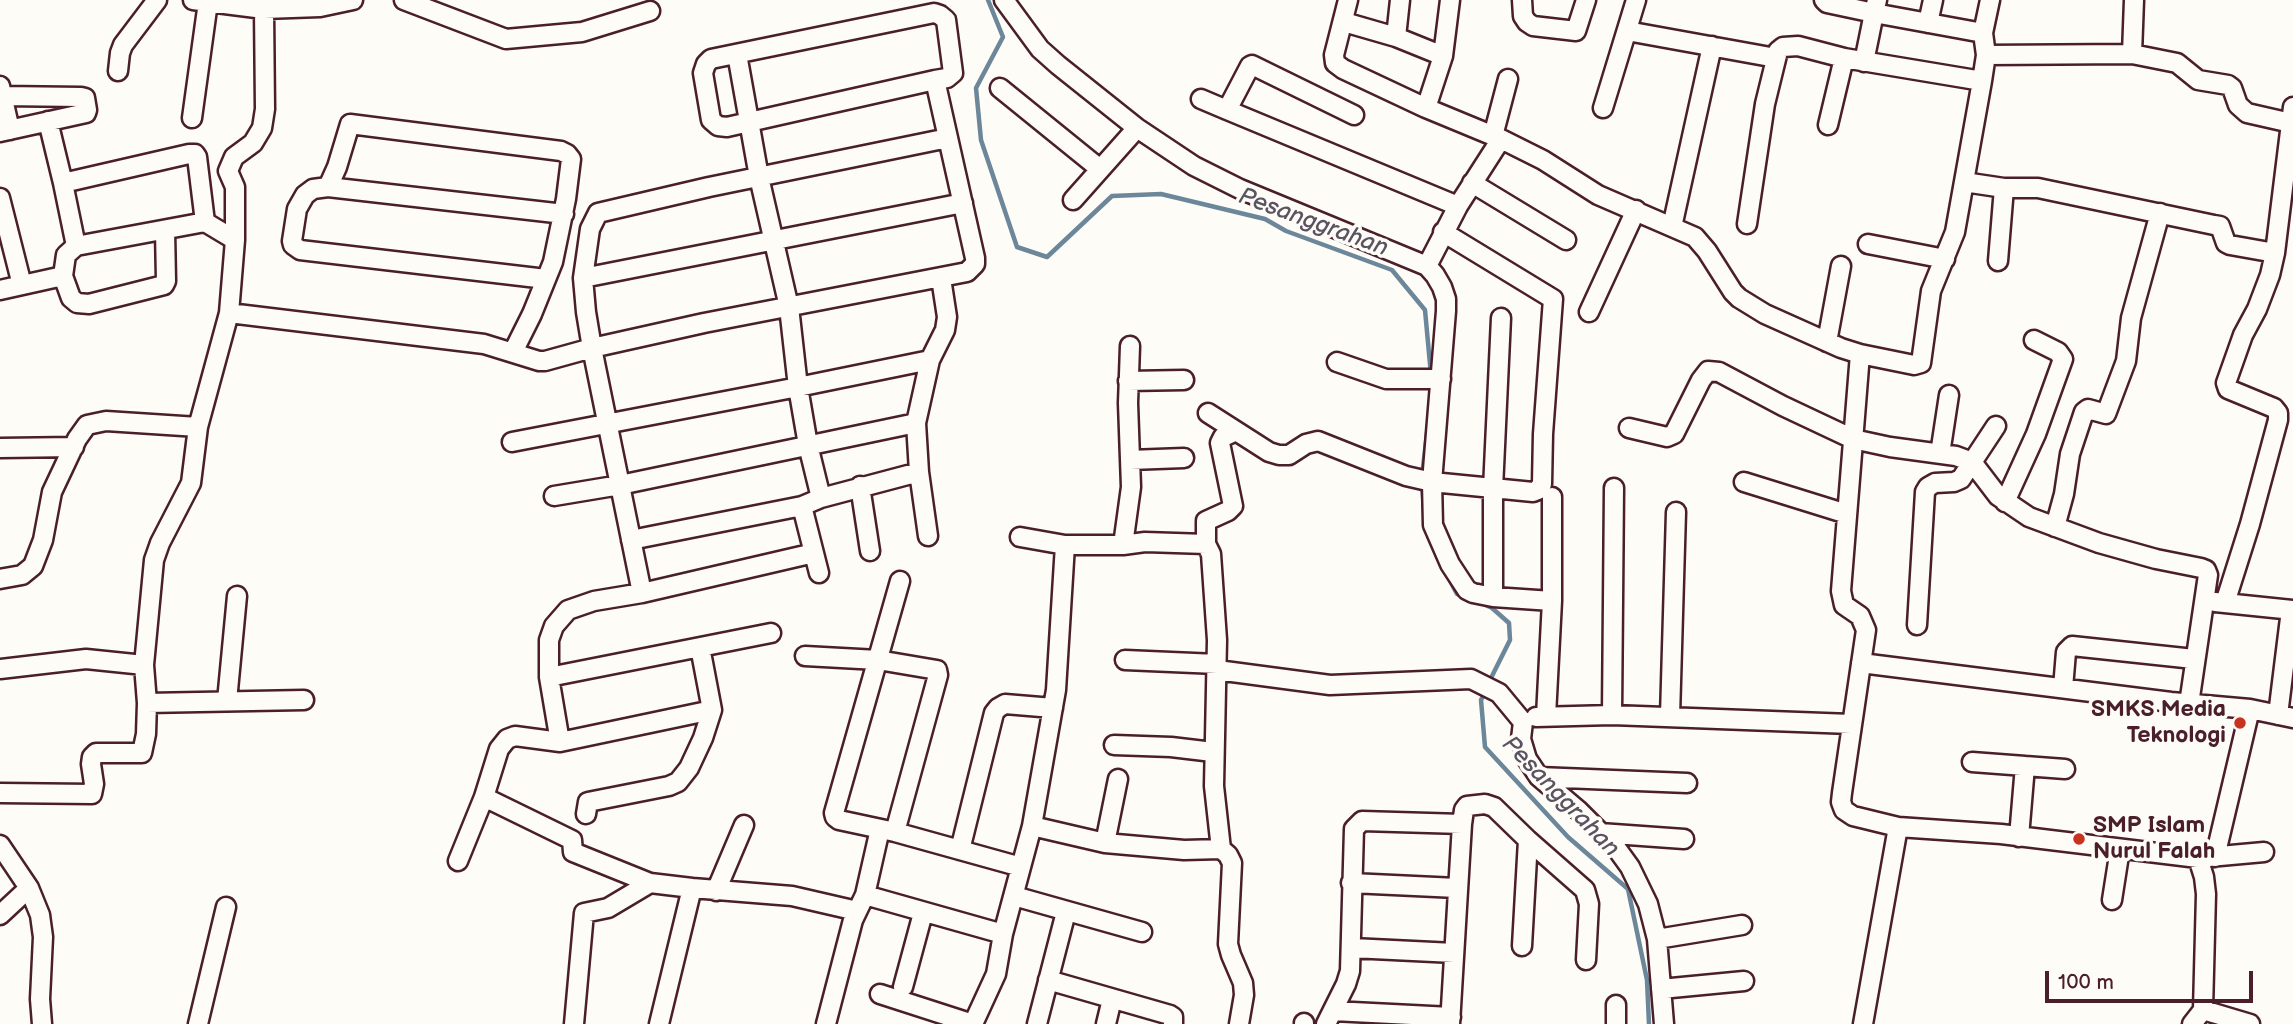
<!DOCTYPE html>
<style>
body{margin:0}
#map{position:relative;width:2293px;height:1024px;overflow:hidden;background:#fdfcf7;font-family:"Balsamiq Sans",sans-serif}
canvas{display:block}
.scale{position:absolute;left:2045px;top:971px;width:208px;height:32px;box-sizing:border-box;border:4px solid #4a1f2b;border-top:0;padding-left:9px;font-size:21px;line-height:24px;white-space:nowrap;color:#4a1f2b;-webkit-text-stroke:5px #fdfcf7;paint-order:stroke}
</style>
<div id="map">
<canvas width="2293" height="1024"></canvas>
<div class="scale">100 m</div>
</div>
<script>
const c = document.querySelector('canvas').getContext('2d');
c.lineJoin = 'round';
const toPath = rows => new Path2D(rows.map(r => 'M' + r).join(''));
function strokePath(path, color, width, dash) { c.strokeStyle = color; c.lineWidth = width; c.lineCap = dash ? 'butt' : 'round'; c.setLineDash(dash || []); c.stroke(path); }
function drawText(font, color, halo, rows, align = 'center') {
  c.font = font + ' "Balsamiq Sans",sans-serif'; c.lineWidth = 7; c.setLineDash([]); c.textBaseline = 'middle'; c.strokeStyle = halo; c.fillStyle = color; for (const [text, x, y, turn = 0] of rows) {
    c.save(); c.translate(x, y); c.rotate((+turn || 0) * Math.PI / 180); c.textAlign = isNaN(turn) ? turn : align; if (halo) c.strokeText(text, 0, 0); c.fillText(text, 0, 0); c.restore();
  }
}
const stream = toPath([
 [988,0,1003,37,976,88,981,140,1017,247,1047,257,1112,196,1161,194,1265,219,1286,231,1392,270,1425,310,1431,375],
 [1422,476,1428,425],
 [1422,484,1425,521],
 [1437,556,1457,594,1464,597],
 [1479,602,1492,608,1509,623,1510,640,1488,684],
 [1485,692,1481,700,1485,747,1568,837,1628,889,1647,980,1649,1024]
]);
const minor = toPath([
 [193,0,264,9,320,7,353,0],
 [404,0,506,39,582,32,650,11],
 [1004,0,1040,49,1058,65,1137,128,1194,166,1240,189,1427,266,1435,275,1442,287,1446,299,1446,311,1432,482,1433,525,1450,564,1467,590,1473,593,1493,597,1552,601,1546,716],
 [1348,0,1334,55,1335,63,1343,69,1426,108,1501,139,1543,160,1598,195,1695,237,1707,251,1733,292,1739,298,1765,314,1841,348,1860,354,1914,365,1921,363,1931,291,1955,232,1982,81,1986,55,1983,33,1990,0],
 [1522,0,1523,16,1527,22,1533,26,1576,31,1586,0],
 [1824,0,1827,3,1874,13,1877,0],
 [1344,22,1396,37,1443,56,1426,108],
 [1928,23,1933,0],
 [1627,31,1776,58],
 [1396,37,1400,0],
 [2132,54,2134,0],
 [1986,55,2132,54,2177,63,2198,80,2228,85,2232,88,2238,105,2247,113,2291,123],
 [1443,56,1450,0],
 [1864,62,1874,13,1983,33],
 [118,71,120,53,123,45,157,0],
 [0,86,10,130],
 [1000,88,1100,169],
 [1201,99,1227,110],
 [1603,108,1636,0],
 [1354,115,1252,65,1250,66,1227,110,1458,206],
 [192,118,208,2],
 [48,121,63,183,189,154,195,154,197,157,205,222],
 [1828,125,1844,58,1982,81],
 [0,132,86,113,87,110,85,98,81,97,3,96],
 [1493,136,1508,79],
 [1964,182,2004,188,2038,188,2214,225,2220,226,2226,243,2230,245,2275,253],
 [63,183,76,246],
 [1472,183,1566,240],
 [328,187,564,214],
 [0,198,22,285],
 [1073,200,1137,128],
 [1747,224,1765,104,1778,51,1783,47,1798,46,1844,58],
 [1672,227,1712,46],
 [165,230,166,281,164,285,89,304,77,303,71,298,63,276,66,255,76,246,205,222,235,240],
 [1868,244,1945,259],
 [1998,261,2004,188],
 [1427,266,1458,206,1501,139],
 [583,278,963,203],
 [0,290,63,276],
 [1589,312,1636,210],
 [229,313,484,344,539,361,545,361,592,348,704,323,967,272,975,264,975,258,935,80,947,78,953,73,946,20,940,15,934,13,711,59,706,64,703,73,711,120,718,126,727,127,935,80],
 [1827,342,1841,266],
 [513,352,532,314,553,262,566,199,571,159,567,154,561,151,350,124,337,167,328,187,313,189,305,195,297,209,292,241,293,245,300,250,546,279],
 [1860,354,1841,591,1844,605,1860,616,1866,630,1842,793,1841,802,1844,810,1853,816,1898,827,2001,834,2198,858,2264,852],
 [1337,362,1386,379,1441,379],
 [1128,381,1184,380],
 [1208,413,1269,452,1279,455,1289,455,1306,444,1318,441,1406,476,1432,482,1533,492,1538,490,1542,484,1543,434,1553,299,1443,232],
 [916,423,930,360],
 [1629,428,1667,437,1674,434,1701,380,1708,371,1719,372,1783,406,1853,439,1890,447,1956,456,1972,462,1998,496,2029,517,2099,543,2156,559,2201,568,2206,570,2208,575,2189,704],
 [512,442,798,387,789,307,759,177,737,54],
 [0,448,74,447],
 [1940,454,1949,395],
 [1130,460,1184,458],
 [919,472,928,536],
 [1744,482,1847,514],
 [860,486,870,551],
 [554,496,620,485,916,423,919,472,821,498],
 [1552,497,1552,601],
 [2005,502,2036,434,2063,359,2058,352,2034,340],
 [802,506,819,573],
 [2055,527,2064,494,2070,454,2084,412,2088,409,2106,414,2126,361,2131,318,2160,213],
 [1020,537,1065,545,1123,545,1145,542,1206,544,1211,554,1217,640,1214,786,1221,849,1228,855,1232,863,1228,944,1231,955,1243,983,1244,995,1239,1024],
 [631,540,802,506,821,498,808,445,798,387,930,360,945,330,947,317,941,278],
 [1206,544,1206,521,1228,511,1233,506,1220,443,1223,437,1236,431],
 [1123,545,1131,487,1128,403,1130,346],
 [0,579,22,575,33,566,43,540,52,492,77,439,87,425,106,421,198,427],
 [900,581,834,813,835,817,839,820,895,832,1021,867],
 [642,593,592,348,586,312,583,278,590,229,598,213,709,187,948,138],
 [1493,597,1493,489,1501,318],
 [2215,602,2293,610],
 [2225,603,2250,524,2278,420,2278,413,2274,408,2228,389,2226,383,2243,335,2257,309,2270,275,2275,253,2293,107],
 [1917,625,1925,492,1928,487,1935,483,1954,482,1961,479,1996,426],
 [805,656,878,660,937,670,938,675,895,832],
 [1125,660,1217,664],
 [1861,663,2171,702,2250,709,2293,718],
 [144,665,147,703,304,700],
 [0,669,86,659,144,665,154,560,160,543,191,483,198,427,229,313,235,240,235,187,228,171,234,157,253,143,262,128,265,109,264,9],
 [1217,670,1330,685,1471,679,1499,693,1523,722,1521,739,1527,759,1539,777,1578,810,1617,849,1630,867,1648,904,1657,939,1664,1024],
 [549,677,771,633],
 [2063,688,2066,652,2072,646,2194,659],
 [227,701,237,596],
 [1612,715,1614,488],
 [2278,715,2291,610],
 [1670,716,1676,512],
 [1536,717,1612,715,1851,724],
 [560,742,549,677,549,640,554,626,568,610,594,601,642,593,814,553],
 [1114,745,1171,747,1213,752],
 [1972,762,2025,766,2019,837],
 [2025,766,2065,769],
 [1539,777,1687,783],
 [0,793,92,794,94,784,91,764,92,757,96,753,142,753,146,734,147,703],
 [586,814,588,802,669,786,678,782,689,768,703,738,712,710],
 [1032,826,1105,843,1184,850,1221,849],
 [1600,833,1684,839],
 [1105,843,1118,779],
 [0,845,29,888,40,915,43,937,40,999,42,1024],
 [960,850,994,713,998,708,1005,704,1053,708],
 [2215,857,2250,709],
 [458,861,484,797],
 [1351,883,1457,888],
 [692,888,650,883,573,852,572,840,484,797,499,749,507,739,515,736,560,742,712,710,700,647],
 [716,891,744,825],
 [865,895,1003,934],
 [1014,896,1142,932],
 [2112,900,2120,849],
 [0,915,29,888],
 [1657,939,1742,925],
 [1522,946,1528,840],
 [1352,948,1454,953],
 [1048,980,1170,1015,1173,1017,1173,1024],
 [903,987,923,913],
 [1661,989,1744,981],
 [880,994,973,1024,996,974,1003,934,1032,826,1056,690,1065,545],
 [1616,1005,1616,1024],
 [2203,1010,2250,1024],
 [1333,1011,1451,1017],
 [198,1024,226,907],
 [574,1024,584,913,608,908,650,883],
 [659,1024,692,888,792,896,857,911],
 [826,1024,853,920,865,895,880,829],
 [1037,1024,1066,912],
 [1106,1024,1112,999],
 [1304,1024,1304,1023],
 [1326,1024,1346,984,1350,971,1354,829,1362,821,1462,824],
 [1450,1024,1462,824,1464,810,1467,806,1485,804,1494,807,1528,840,1585,890,1589,904,1586,960],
 [1863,1024,1898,827],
 [2192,1024,2203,1010,2206,894,2204,877,2198,858]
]);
const markers = [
 [2240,723,7,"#c8321e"],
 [2079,839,7,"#c8321e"]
];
const poiNames = [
 ["SMKS Media",2226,710],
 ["Teknologi",2226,736],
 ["SMP Islam",2093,826,"left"],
 ["Nurul Falah",2093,852,"left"]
];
const waterNames = [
 ["Pesanggrahan",1313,223,20],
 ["Pesanggrahan",1560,797,46]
];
strokePath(stream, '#6b8799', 4.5);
strokePath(minor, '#4a1f2b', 23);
strokePath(minor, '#fdfcf7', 18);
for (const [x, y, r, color] of markers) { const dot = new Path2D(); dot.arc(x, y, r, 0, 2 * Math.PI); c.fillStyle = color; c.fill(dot); strokePath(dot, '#fdfcf7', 2.5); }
drawText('bold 23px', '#4a1f2b', '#fdfcf7', poiNames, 'right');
drawText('italic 24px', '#5a5362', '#fdfcf7', waterNames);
</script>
